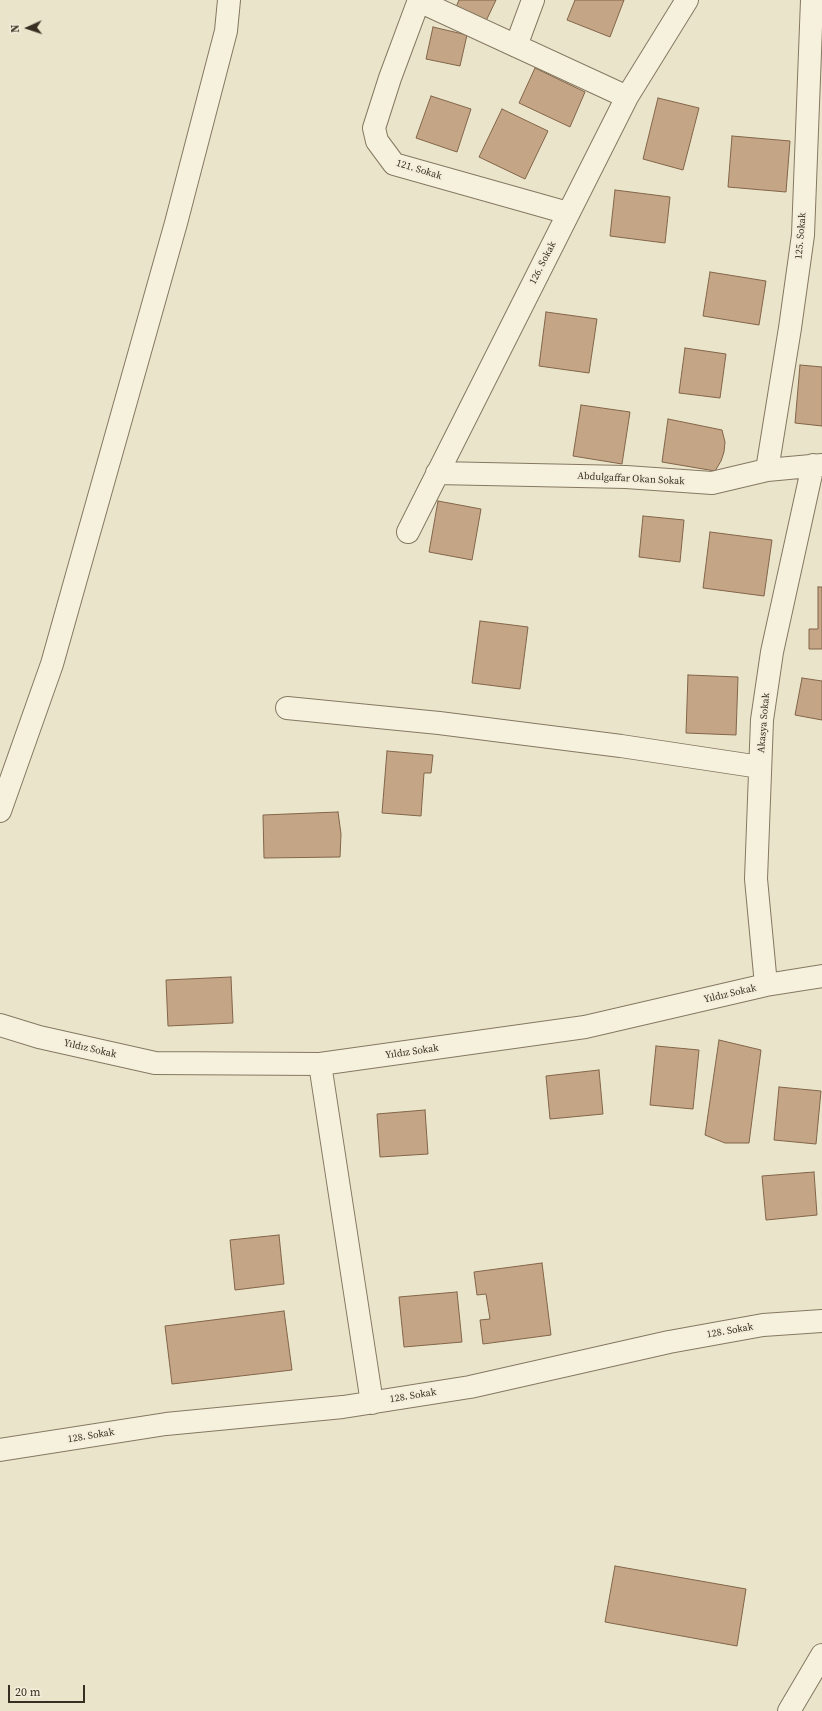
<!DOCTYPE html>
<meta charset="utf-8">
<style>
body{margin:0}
#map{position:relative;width:822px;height:1711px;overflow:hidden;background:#eae4cb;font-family:"Source Serif 4",serif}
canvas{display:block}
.north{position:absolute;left:8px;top:8px;width:40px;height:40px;-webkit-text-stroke:3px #f3eeda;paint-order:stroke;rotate:267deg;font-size:11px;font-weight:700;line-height:16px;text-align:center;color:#382f22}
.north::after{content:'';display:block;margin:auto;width:14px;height:18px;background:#382f22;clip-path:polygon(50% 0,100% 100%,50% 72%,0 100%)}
.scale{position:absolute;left:8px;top:1685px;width:77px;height:18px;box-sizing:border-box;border:2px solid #382f22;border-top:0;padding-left:5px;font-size:12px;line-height:14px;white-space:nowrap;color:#382f22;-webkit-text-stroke:3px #f3eeda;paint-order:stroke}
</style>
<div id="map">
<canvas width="822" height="1711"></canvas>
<div class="north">N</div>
<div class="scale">20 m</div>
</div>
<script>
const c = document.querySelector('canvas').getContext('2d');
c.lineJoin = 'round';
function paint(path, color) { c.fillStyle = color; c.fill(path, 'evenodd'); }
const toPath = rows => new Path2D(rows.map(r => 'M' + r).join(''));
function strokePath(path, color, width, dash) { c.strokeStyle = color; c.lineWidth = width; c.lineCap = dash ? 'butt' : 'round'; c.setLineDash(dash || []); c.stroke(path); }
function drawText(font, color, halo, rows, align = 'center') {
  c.font = font + ' "Source Serif 4",serif'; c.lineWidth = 4; c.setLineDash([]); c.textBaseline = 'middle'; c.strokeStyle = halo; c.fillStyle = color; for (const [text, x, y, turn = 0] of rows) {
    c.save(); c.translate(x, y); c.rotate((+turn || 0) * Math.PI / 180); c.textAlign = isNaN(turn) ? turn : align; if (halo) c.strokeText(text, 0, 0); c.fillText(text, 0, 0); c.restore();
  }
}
const building = toPath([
 [459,0,496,0,486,21,456,7,459,0],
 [575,0,624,0,610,37,567,20,575,0],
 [433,27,467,35,460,66,426,59,433,27],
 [535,68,585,92,570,127,519,103,535,68],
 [431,96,471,109,457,152,416,138,431,96],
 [658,98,699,108,683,170,643,159,658,98],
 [502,109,548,131,525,179,479,157,502,109],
 [732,136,790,141,786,192,728,187,732,136],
 [615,190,670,197,665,243,610,236,615,190],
 [710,272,766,281,759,325,703,316,710,272],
 [546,312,597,319,589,373,539,366,546,312],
 [685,348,726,354,720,398,679,393,685,348],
 [800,365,822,367,822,426,795,423,800,365],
 [581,405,630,412,622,464,573,456,581,405],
 [668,419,722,430,725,442,724,452,721,461,715,471,662,462,668,419],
 [438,501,481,509,472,560,429,552,438,501],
 [643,516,684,520,680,562,639,557,643,516],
 [710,532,772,540,764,596,703,588,710,532],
 [818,587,822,587,822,649,809,649,809,629,818,629,818,587],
 [480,621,528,627,520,689,472,683,480,621],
 [688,675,738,677,736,735,686,733,688,675],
 [802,678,822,681,822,720,795,715,802,678],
 [387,751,433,755,431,773,424,773,421,816,382,813,387,751],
 [338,812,341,834,340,857,264,858,263,815,338,812],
 [231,977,233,1023,168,1026,166,980,231,977],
 [719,1040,761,1050,749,1143,725,1143,705,1135,719,1040],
 [656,1046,699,1050,693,1109,650,1105,656,1046],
 [599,1070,603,1114,550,1119,546,1076,599,1070],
 [779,1087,821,1091,816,1144,774,1140,779,1087],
 [425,1110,428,1154,380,1157,377,1114,425,1110],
 [814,1172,817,1215,766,1220,762,1176,814,1172],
 [279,1235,284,1284,235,1290,230,1240,279,1235],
 [542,1263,551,1335,483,1344,480,1320,490,1319,486,1294,477,1295,474,1272,542,1263],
 [457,1292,462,1342,404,1347,399,1297,457,1292],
 [284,1311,292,1370,172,1384,165,1326,284,1311],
 [615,1566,746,1589,737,1646,605,1622,615,1566]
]);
const minor = toPath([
 [419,0,390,78,374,128,377,141,394,164,568,213],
 [419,1,627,97],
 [516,46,533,0],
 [767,470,790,328,803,235,812,0],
 [437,473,626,477,712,483,767,470,822,465],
 [408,532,627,97,687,0],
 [287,708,439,723,621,746,760,767],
 [0,811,52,664,176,223,226,31,229,0],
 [766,985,756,879,762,720,772,652,813,465],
 [0,1025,39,1037,155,1063,320,1064,585,1027,766,985,822,976],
 [320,1064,372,1403],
 [0,1450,166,1424,343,1407,470,1387,669,1342,763,1325,822,1321]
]);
const tertiary = toPath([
 [789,1711,822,1655]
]);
const streetNames = [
 ["121. Sokak",419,170,17],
 ["125. Sokak",801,236,-85],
 ["126. Sokak",543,263,-63],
 ["Abdulgaffar Okan Sokak",631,479,3],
 ["Akasya Sokak",764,723,-85],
 ["Yıldız Sokak",730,994,-13],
 ["Yıldız Sokak",90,1049,13],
 ["Yıldız Sokak",412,1052,-8],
 ["128. Sokak",730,1331,-10],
 ["128. Sokak",413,1396,-9],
 ["128. Sokak",91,1436,-9]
];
paint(building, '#c4a585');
strokePath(building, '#826549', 1);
strokePath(minor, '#857861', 24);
strokePath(tertiary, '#857861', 24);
strokePath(minor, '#f6f1dd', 22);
strokePath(tertiary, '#f6f1dd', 22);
drawText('10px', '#382f22', '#f3eeda', streetNames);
</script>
